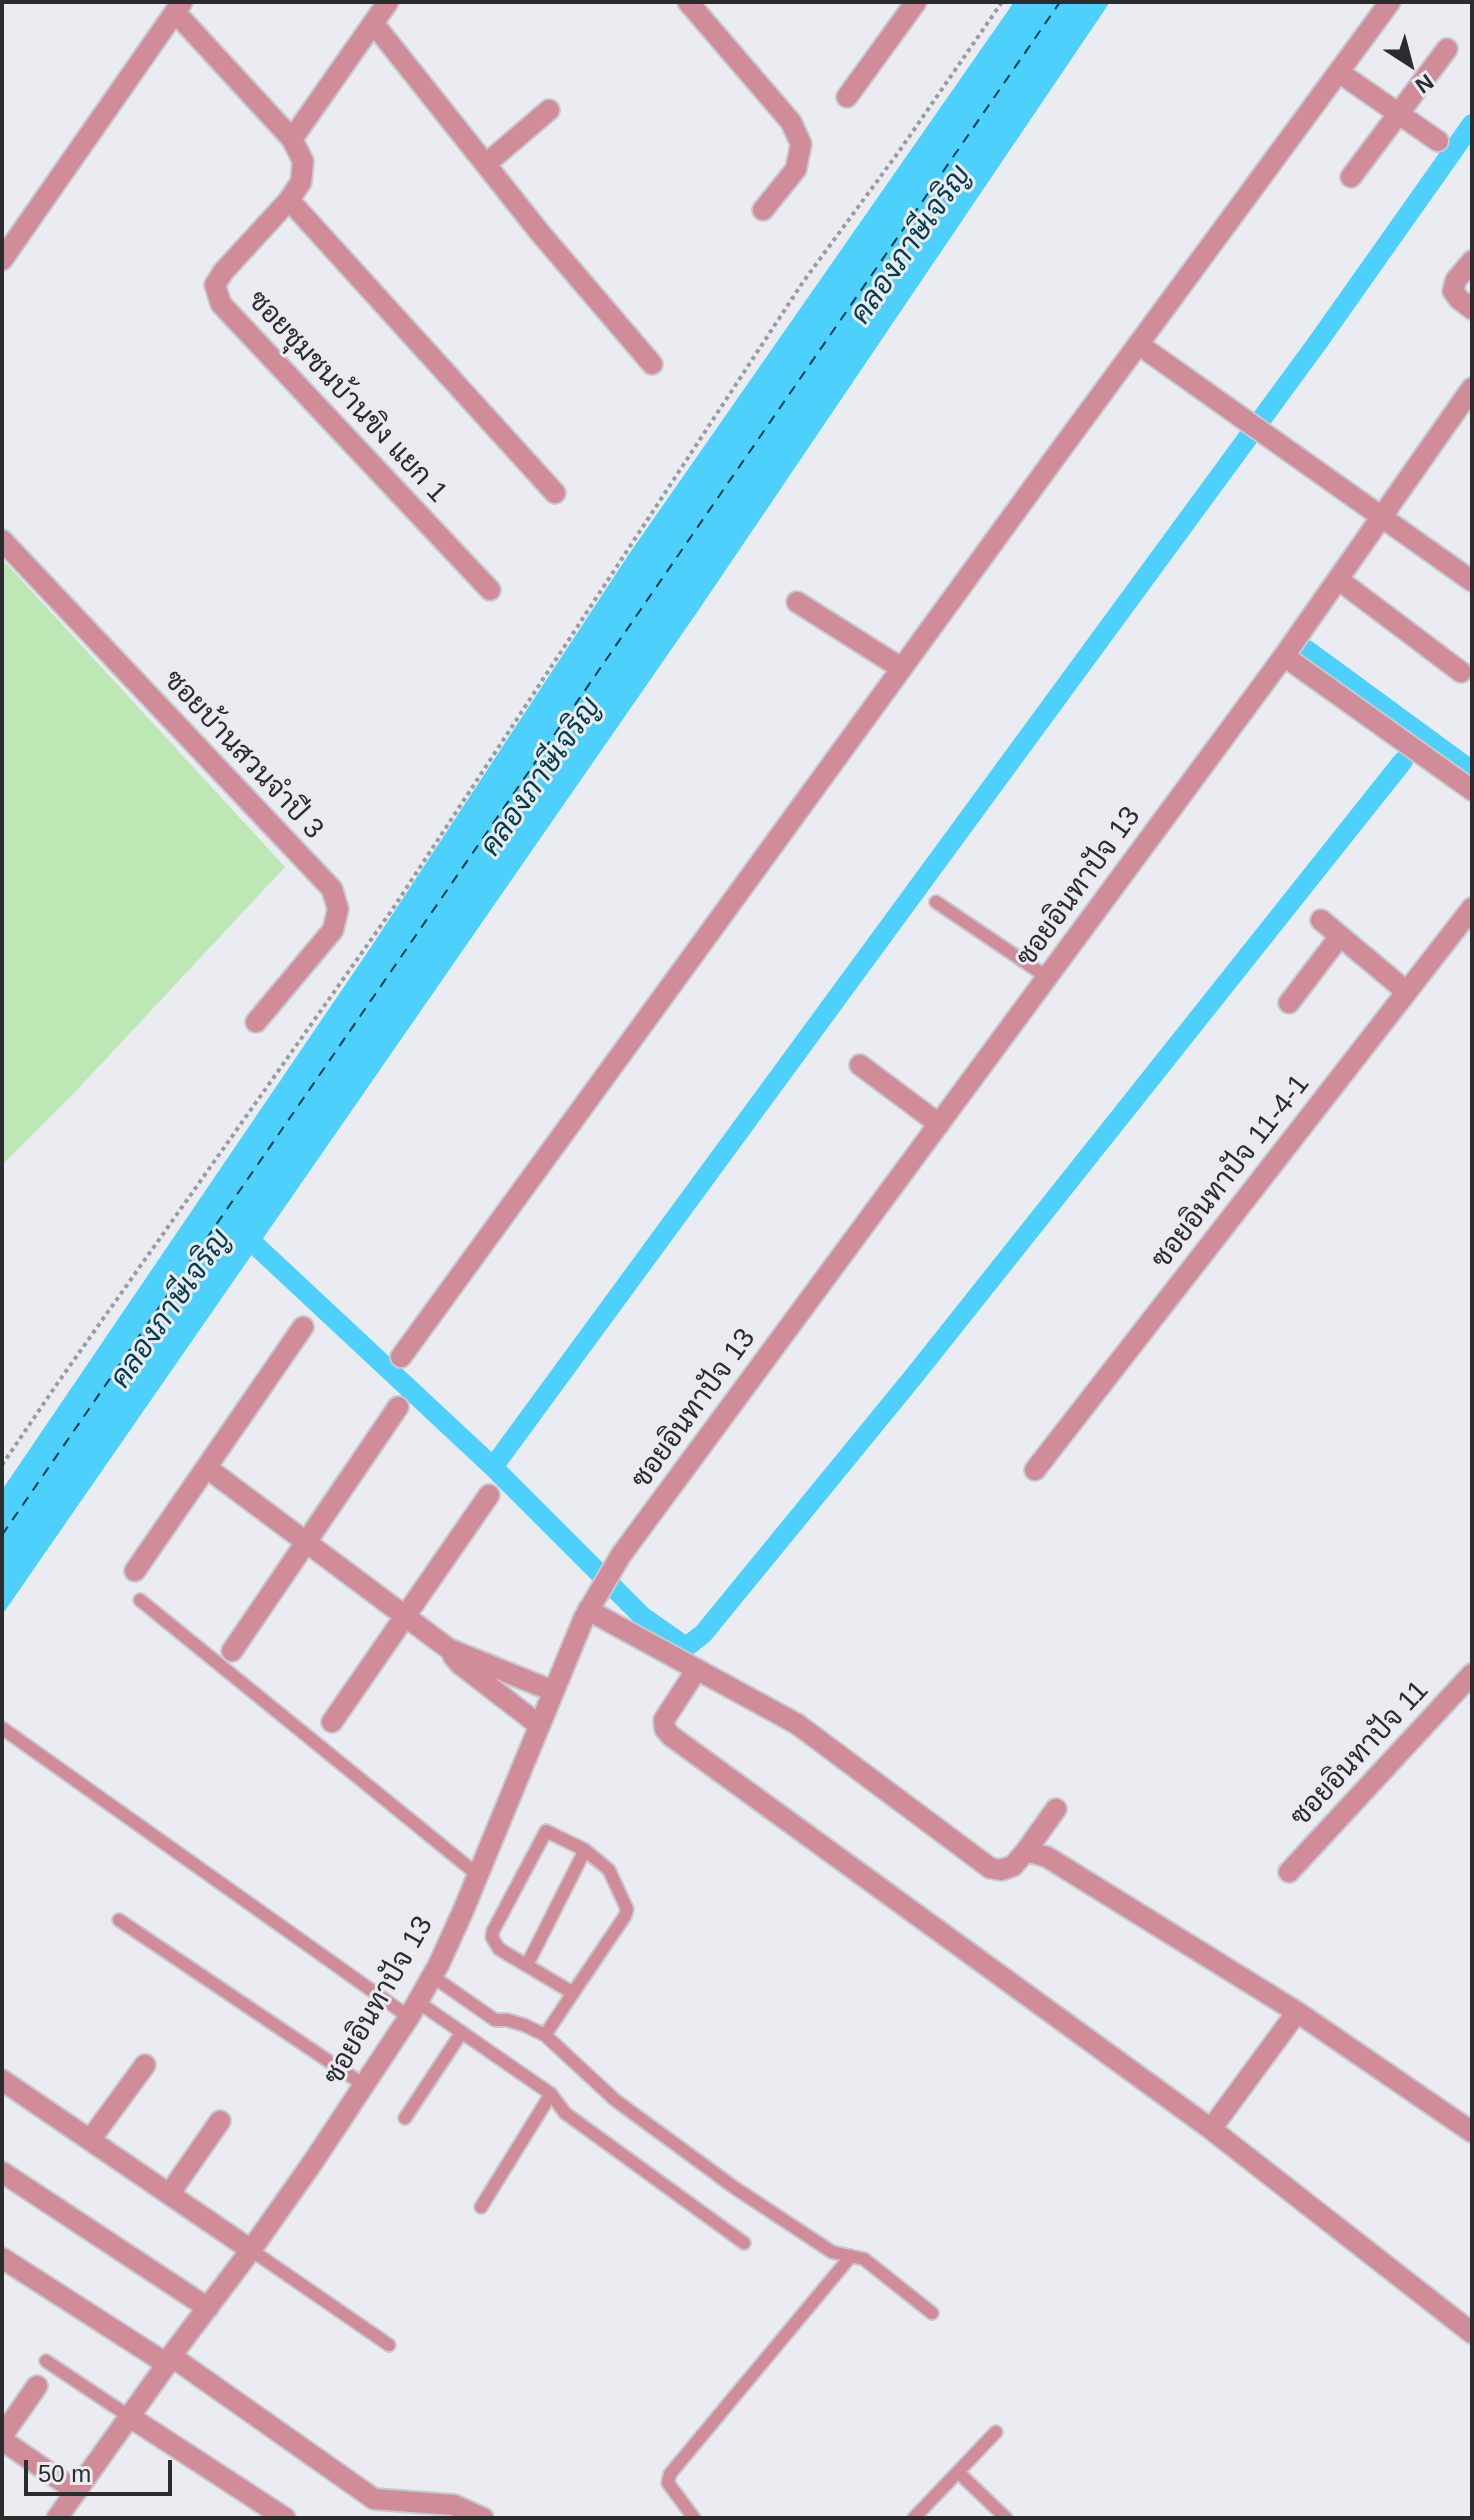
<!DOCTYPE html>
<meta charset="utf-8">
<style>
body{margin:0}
#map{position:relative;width:1474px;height:2520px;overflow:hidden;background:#eaecf2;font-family:Helvetica,sans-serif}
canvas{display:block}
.frame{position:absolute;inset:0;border:4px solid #2b2c2e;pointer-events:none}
.north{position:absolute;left:1370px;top:24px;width:80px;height:80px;-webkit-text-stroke:6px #eaecf2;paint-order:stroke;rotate:144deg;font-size:22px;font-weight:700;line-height:32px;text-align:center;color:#2b2c2e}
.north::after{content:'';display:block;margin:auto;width:28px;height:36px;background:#2b2c2e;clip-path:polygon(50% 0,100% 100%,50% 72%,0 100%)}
.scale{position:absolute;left:24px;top:2460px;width:148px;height:36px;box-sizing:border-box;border:4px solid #2b2c2e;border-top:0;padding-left:10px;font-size:24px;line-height:28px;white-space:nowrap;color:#2b2c2e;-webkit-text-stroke:6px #eaecf2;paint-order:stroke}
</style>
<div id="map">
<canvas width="1474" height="2520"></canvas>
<div class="frame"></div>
<div class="north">N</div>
<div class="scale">50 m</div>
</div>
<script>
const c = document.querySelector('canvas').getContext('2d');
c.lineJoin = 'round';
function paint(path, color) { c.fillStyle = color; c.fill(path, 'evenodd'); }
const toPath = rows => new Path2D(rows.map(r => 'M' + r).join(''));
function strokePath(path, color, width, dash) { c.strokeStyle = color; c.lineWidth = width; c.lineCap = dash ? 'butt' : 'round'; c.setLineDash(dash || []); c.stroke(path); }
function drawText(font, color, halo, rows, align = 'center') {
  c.font = font + ' Helvetica,Sarabun,sans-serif'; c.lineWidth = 6; c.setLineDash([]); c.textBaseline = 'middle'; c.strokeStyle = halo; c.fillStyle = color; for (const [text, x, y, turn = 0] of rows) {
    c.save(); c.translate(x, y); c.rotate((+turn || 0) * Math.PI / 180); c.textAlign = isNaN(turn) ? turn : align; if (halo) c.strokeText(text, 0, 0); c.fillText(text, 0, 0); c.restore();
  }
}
const green = toPath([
 [2,559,285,867,75,1092,2,1165]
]);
const water = toPath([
 [1014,2,1110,2,700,608,2,1615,2,1490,371,947,629,554]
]);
const canal = toPath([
 [1307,650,1472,771],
 [237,1228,493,1467,643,1617,686,1647,703,1634,914,1376,1403,761],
 [493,1467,1318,342,1472,124]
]);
const ferry = toPath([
 [2,1535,1060,2]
]);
const path = toPath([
 [2,1465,57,1384,392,910,803,282,900,150,1002,2]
]);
const service = toPath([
 [936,902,1047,977],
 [140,1600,478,1875],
 [2,1728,409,2017],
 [119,1920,364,2085],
 [527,1965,585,1850],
 [432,1976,495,2020,507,2020,524,2025,545,2035,615,2100,735,2188,832,2252,864,2259,932,2313],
 [418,2002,551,2094,565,2113,744,2243],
 [545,2035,573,1993,625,1916,627,1909,609,1870,585,1850,546,1831,493,1931,492,1937,499,1949,573,1993],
 [405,2118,462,2032],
 [481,2207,551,2094],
 [251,2250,389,2345],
 [46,2361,130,2417],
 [958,2472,1006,2518],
 [694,2518,668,2483,670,2474,851,2256],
 [914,2518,996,2432]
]);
const minor = toPath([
 [688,2,791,122,801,144,796,169,763,210],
 [175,12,292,139,303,161,301,182,289,200,223,272,215,285,221,304,490,590],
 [374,24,541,234,652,364],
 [1340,73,1438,141],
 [847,97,916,2],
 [292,139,388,2],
 [486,164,549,110],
 [1351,177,1447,49],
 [289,200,555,493],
 [2,260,182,2],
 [1472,261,1456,280,1453,291,1459,299,1472,309],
 [1138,344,1472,581],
 [2,540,332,889,338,909,333,930,256,1022],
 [1339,580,1461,672],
 [797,602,901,668],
 [1284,656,1472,790],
 [1321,920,1407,992],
 [1289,1003,1340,936],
 [860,1065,939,1124],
 [401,1357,1059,452,1390,2],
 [207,1468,449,1649,553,1691],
 [1035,1470,1472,908],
 [135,1571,303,1327],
 [588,1610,797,1724,990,1868,1001,1870,1013,1866,1026,1851,1047,1857,1297,2012,1472,2132],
 [232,1651,398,1407],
 [453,1656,460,1664,539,1725],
 [697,1669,664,1720,665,1729,671,1736,1211,2129,1297,2012],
 [332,1722,489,1495],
 [1026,1851,1056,1809],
 [1289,1872,1472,1674],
 [2,2080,251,2250],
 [1211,2129,1472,2333],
 [90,2140,145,2065],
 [2,2172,208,2308],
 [170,2193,220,2121],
 [2,2258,167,2364],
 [171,2356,374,2499,454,2505,483,2518],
 [130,2417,285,2518],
 [2,2436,37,2386],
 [2,2440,76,2491]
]);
const tertiary = toPath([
 [57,2518,167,2364,171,2356,251,2250,313,2162,409,2017,439,1964,463,1911,584,1618,621,1555,1284,656,1472,388]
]);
const streetNames = [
 ["ซอยชุมชนบ้านขิง แยก 1",347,397,47],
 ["ซอยบ้านสวนจำปี 3",243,755,47],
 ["ซอยอินทาปัจ 13",1079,887,-54],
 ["ซอยอินทาปัจ 11-4-1",1231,1172,-52],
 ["ซอยอินทาปัจ 13",694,1409,-54],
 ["ซอยอินทาปัจ 11",1360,1754,-47],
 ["ซอยอินทาปัจ 13",379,2001,-60]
];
const waterNames = [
 ["คลองภาษีเจริญ",911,245,-55],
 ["คลองภาษีเจริญ",541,777,-55],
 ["คลองภาษีเจริญ",171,1309,-55]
];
paint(green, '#bde8b5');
paint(water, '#4dd0fc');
strokePath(canal, '#4dd0fc', 20);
strokePath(ferry, '#003d4f', 2, [10, 8]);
strokePath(service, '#c8c9cf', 16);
strokePath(minor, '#c8c9cf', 24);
strokePath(tertiary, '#c8c9cf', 24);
strokePath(path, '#9b9ca1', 4, [4, 4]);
strokePath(service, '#d08c99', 12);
strokePath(minor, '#d08c99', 20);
strokePath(tertiary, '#d08c99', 20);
drawText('28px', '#2b2c2e', '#eaecf2', streetNames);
drawText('italic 30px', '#003d4f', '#eaecf2', waterNames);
</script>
